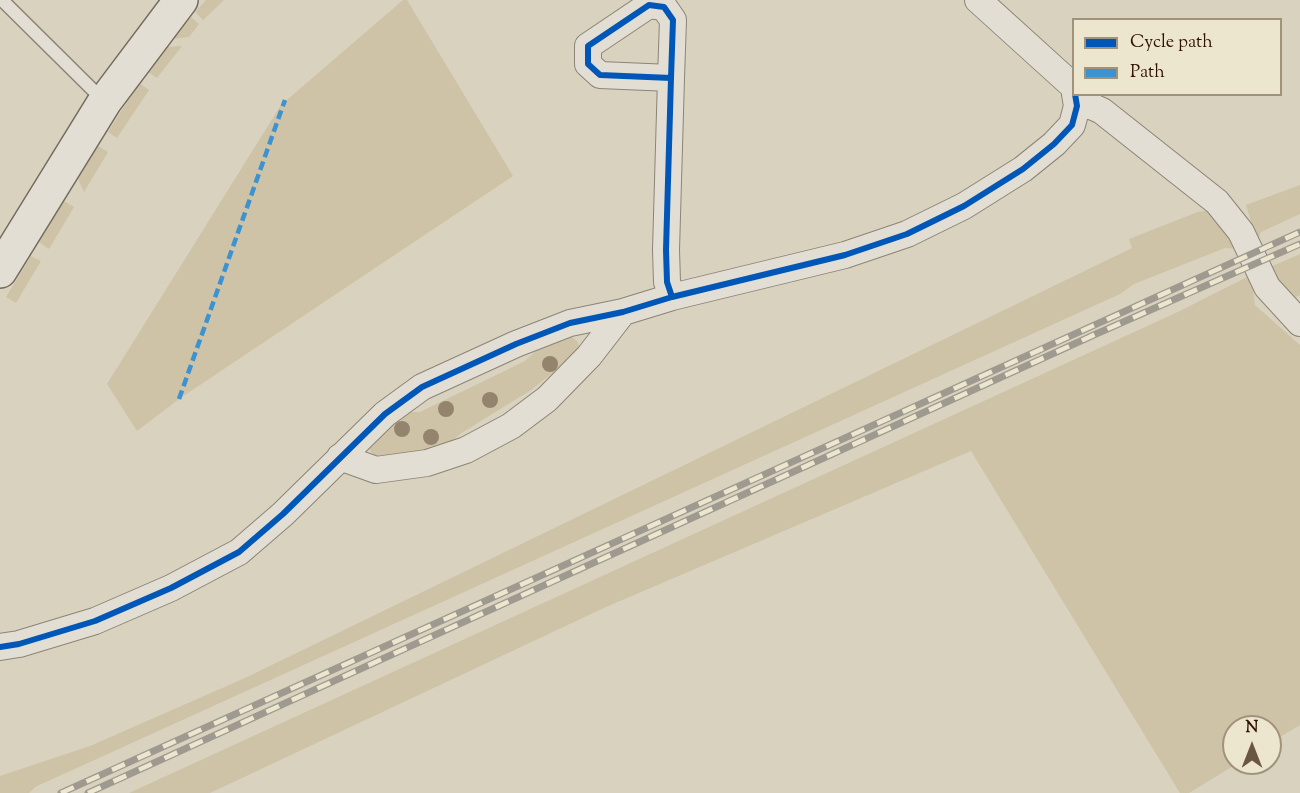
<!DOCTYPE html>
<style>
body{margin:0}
#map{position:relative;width:1300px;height:793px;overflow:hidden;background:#d9d2be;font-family:"Sorts Mill Goudy",serif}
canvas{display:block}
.legend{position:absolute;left:1072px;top:18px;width:210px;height:78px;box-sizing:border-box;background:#ede6ce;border:2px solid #a1927c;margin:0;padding:8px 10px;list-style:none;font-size:18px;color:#2f1300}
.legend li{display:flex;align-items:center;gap:12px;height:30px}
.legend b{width:30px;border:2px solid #a1927c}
.north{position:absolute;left:1222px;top:715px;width:60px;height:60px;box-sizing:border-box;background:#ede6ce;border:2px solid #a1927c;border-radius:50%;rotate:0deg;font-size:16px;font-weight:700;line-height:24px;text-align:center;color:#2f1300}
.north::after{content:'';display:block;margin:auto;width:21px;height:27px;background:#6a5642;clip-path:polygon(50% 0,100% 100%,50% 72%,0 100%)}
</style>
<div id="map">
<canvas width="1300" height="793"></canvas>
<ul class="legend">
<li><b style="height:8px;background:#0057b8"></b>Cycle path</li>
<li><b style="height:8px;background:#3d92d0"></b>Path</li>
</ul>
<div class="north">N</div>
</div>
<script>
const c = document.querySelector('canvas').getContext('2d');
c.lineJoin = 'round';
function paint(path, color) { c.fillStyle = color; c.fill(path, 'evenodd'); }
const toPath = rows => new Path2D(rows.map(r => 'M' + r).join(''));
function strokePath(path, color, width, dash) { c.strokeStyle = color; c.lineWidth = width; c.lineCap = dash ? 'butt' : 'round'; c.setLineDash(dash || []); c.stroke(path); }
const green = toPath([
 [206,0,224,0,203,20,195,12],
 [403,0,407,0,513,176,179,399,137,431,107,384,281,105],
 [191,17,199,24,189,37,172,39],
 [182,46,157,78,148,72,165,47],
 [139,83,149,90,117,138,108,132],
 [98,146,108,152,84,192,78,179],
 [1300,185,1300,214,1261,232,1257,242,1246,205],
 [64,201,74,207,49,249,39,242],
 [1211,210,1240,249,1225,248,1134,284,1120,294,35,787,29,793,0,793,0,776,90,746,245,678,1132,248,1129,239,1198,212],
 [1300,254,1300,295,1296,297,1283,293,1268,268],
 [31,256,41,261,16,303,6,297],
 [1251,275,1255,305,1300,345,1300,725,1270,743,1270,727,1234,727,1234,763,1238,763,1189,793,1180,793,971,451,606,607,210,793,129,793,1180,311],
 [569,335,577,341,581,350,531,390,460,434,443,450,375,457,369,449,371,439,404,412,420,412,525,361,543,344]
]);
const lane = toPath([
 [2,0,103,100]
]);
const street = toPath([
 [978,0,1074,87],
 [671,78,600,75,588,64,588,46,649,5,664,7,673,20,671,78,666,250,667,282,672,297],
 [1077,106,1091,106,1102,111,1217,202,1241,232,1267,287,1300,323],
 [340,457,376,470,427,463,466,450,511,426,547,399,589,356,623,312],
 [0,647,19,644,95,621,171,588,239,552,283,514,385,414,422,387,516,344,570,323,623,312,672,297,845,255,907,234,964,206,1023,169,1054,144,1072,125,1077,106,1075,94]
]);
const secondary = toPath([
 [0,271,105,101,181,0]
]);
const rail = toPath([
 [61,793,1300,232],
 [88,793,1096,334,1300,244]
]);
const quiet = toPath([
 [179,399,285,100]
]);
const cycleway = toPath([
 [671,78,600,75,588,64,588,46,649,5,664,7,673,20,671,78,666,250,667,282,672,297],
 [0,647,19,644,95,621,171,588,239,552,283,514,385,414,422,387,516,344,570,323,623,312,672,297,845,255,907,234,964,206,1023,169,1054,144,1072,125,1077,106,1075,94]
]);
const trees = [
 [550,364],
 [490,400],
 [446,409],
 [402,429],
 [431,437]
];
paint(green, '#cec3a7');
strokePath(lane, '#8c8476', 15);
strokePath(street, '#8c8476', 28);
strokePath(secondary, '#736b5e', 36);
strokePath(lane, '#e2ded4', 12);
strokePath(street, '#e2ded4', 26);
strokePath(secondary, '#e2ded4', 33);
strokePath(rail, '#9f9a90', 7);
strokePath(rail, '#ede6ce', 4.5, [14]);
strokePath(quiet, '#3d92d0', 4.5, [9, 4.5]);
strokePath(cycleway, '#0057b8', 6);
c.fillStyle = '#94846e';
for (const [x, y] of trees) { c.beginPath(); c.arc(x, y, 8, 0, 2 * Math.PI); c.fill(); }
</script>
